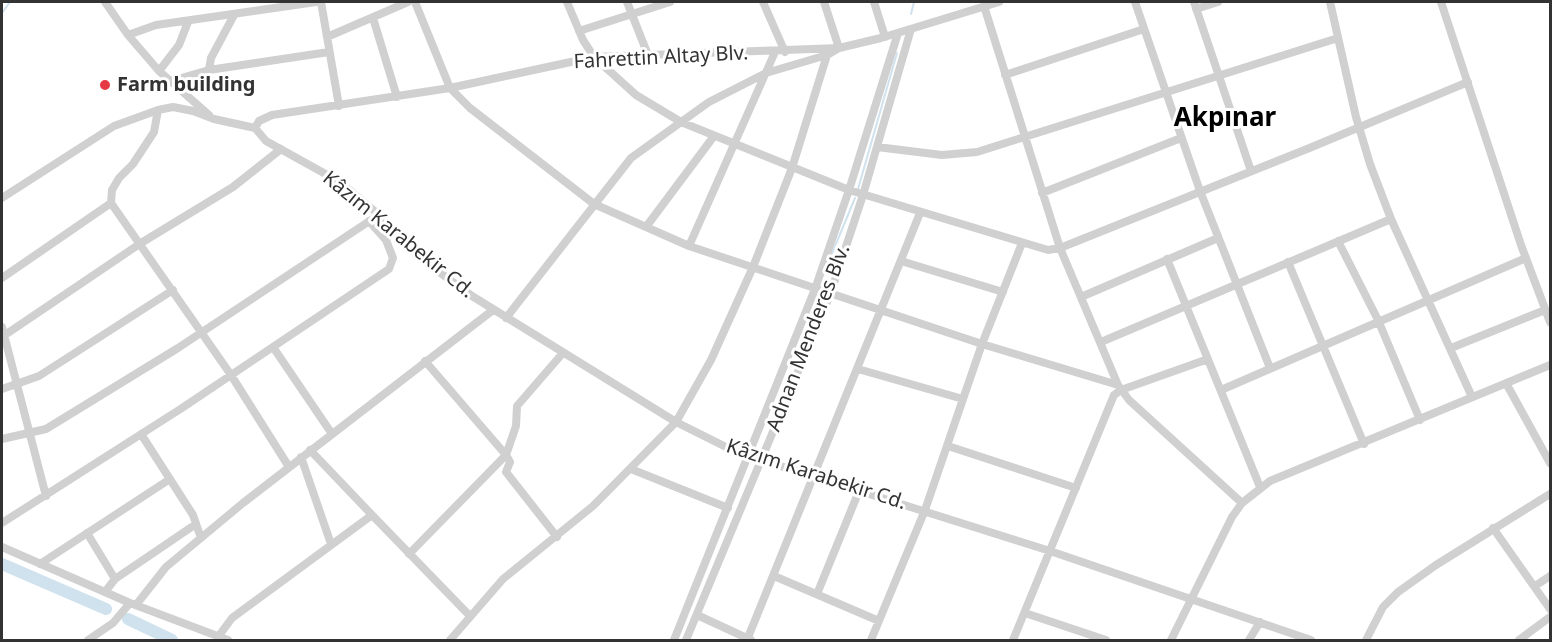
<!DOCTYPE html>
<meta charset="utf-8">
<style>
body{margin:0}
#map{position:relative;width:1552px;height:642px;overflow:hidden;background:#fff;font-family:"Noto Sans",sans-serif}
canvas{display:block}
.frame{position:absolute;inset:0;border:3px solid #333;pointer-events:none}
</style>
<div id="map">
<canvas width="1552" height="642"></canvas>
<div class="frame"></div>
</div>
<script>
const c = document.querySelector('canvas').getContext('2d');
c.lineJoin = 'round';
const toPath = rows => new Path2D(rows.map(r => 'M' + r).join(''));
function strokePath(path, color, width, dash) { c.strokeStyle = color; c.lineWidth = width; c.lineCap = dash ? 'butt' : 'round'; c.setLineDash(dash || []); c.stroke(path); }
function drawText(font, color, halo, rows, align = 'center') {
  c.font = font + ' "Noto Sans",sans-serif'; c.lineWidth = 6; c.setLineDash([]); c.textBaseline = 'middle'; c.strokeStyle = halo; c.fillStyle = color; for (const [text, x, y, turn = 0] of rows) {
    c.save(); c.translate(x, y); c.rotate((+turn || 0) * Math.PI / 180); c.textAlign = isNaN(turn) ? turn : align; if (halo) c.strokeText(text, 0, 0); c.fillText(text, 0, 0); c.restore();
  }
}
const stream = toPath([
 [2,13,10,2],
 [911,14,914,2],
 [858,189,897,53],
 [831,256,855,198]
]);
const river = toPath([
 [2,564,106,609],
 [128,619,172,640]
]);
const minor = toPath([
 [105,2,128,35,159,71,209,115],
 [321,2,339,106],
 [415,2,450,88,470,108,594,204,689,246,982,344,963,399,858,369],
 [567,2,583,40,594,57,636,95,681,122,849,190,1048,250,1060,248,1307,149,1468,82],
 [627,2,648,55],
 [763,2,785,52],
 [874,2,885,37],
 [1135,2,1200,191,1270,368],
 [1194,2,1251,171],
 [1330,2,1356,117,1370,164,1391,219,1472,397],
 [1441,2,1521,245,1550,322],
 [984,6,1060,248,1118,385,1129,400,1242,503,1232,517,1171,640],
 [1196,9,1218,2],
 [373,18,397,97],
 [579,31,670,2],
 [128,35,156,25,316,2],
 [327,37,408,2],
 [209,70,211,58,234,15],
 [159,71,179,45,188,22],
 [1005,75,1144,29],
 [171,81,209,70,329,52],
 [158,110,154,132,133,164,119,178,112,190,111,203,231,375,289,467],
 [255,128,266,141,340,182,384,219,420,258,472,296,676,422,736,452,1050,551,1311,640],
 [255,128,259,121,272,115,450,88,594,57,839,48,881,38,999,2],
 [877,147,942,155,977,152,1338,38],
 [1042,193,1181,138],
 [2,198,114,126,158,110,173,107,193,111,214,119,255,128],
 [646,227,714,136],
 [1338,241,1378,320,1420,420],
 [1022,243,982,344,1118,385],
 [689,246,775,52],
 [1167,259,1260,487],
 [901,261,1003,292],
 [1288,262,1364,444],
 [2,278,111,203],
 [1081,297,1218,238],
 [506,318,631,158,709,102,766,73,827,55,839,48,824,2],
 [2,327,46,496],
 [2,337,141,243,233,187,281,149],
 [1101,342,1391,219],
 [273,347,332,434],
 [1451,348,1545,310],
 [425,361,506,455,510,462,506,472,557,537],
 [1506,383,1550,463],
 [2,389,39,376,173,290],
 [1221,390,1526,258],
 [141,434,193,515,201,538],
 [2,439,46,429,178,348,374,218],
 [948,446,1076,488],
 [310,450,372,515],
 [301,457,331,544],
 [631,469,728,508],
 [1242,503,1270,481,1550,365],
 [2,523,182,408,389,269,393,258,386,240,369,221],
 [1493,528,1550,609],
 [87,533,115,579],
 [2,547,130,603,228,640],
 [409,554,506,455,516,426,517,406,562,354],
 [40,564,170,479],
 [774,576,879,621],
 [1535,586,1550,576],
 [105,592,115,579,196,524],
 [817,594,859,491],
 [136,605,166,567,243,503,493,310],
 [1025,613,1106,640],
 [697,615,751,640],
 [88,640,113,623,130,603],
 [221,640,218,637,232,618,372,515,469,615],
 [450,640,503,579,593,506,676,422,711,360,753,267,792,168,827,55],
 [674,640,815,289,849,190,898,33],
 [686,640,830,295,863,195,911,29],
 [747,640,920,213],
 [871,640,925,510,963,399],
 [1013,640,1114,395,1121,390,1208,359],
 [1249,640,1260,622],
 [1366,640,1383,607,1398,592,1436,565,1550,494],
 [1519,640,1550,617]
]);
const markers = [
 [105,85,6,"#e63946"]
];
const streetNames = [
 ["Fahrettin Altay Blv.",661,58,-3],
 ["Kâzım Karabekir Cd.",398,235,39],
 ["Adnan Menderes Blv.",809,338,-69],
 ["Kâzım Karabekir Cd.",816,475,18]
];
const poiNames = [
 ["Farm building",117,85]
];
const districtNames = [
 ["Akpınar",1225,119]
];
strokePath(stream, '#cfe2ee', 2);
strokePath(river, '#cfe2ee', 12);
strokePath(minor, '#d0d0d0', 8);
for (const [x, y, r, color] of markers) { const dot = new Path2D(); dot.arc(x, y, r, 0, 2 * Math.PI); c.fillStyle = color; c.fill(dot); strokePath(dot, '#fff', 2); }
drawText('20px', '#333', '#fff', streetNames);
drawText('bold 20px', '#333', '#fff', poiNames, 'left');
drawText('bold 26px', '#000', '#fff', districtNames);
</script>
